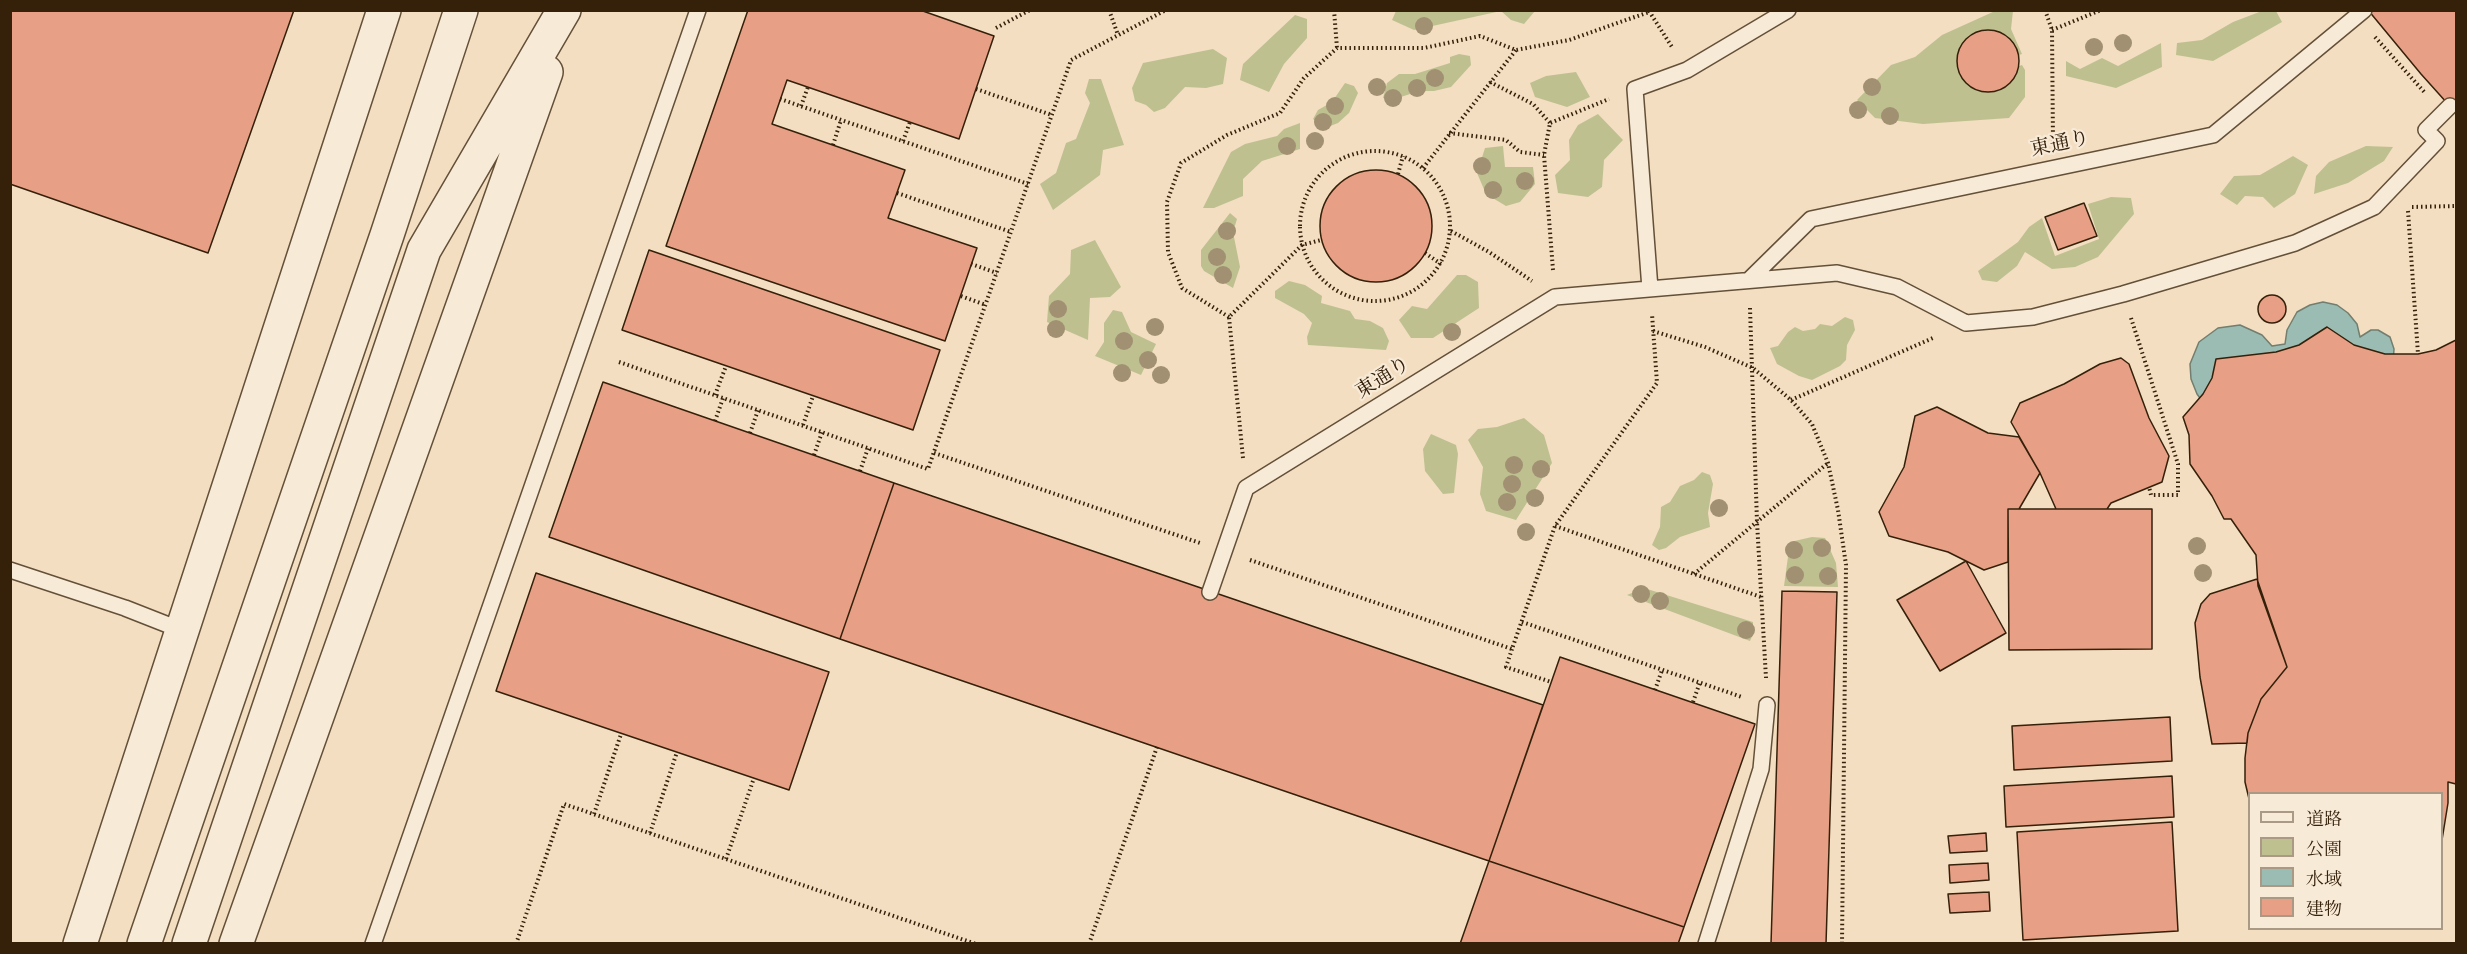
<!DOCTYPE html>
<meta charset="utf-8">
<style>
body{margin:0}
#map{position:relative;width:2467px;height:954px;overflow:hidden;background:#f3dec1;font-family:"EB Garamond","Noto Serif JP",serif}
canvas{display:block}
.frame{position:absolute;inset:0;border:12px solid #35200a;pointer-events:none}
.legend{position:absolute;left:2248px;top:792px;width:195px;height:138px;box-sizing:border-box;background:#f7ead7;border:2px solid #a99985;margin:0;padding:8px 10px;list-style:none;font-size:18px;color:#35200a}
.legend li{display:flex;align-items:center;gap:12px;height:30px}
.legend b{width:30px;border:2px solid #a99985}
</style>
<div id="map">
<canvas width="2467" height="954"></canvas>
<div class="frame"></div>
<ul class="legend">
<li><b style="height:8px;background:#f7ead7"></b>道路</li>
<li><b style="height:16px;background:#bfc090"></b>公園</li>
<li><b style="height:16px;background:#9bbcb3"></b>水域</li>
<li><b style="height:16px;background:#e79f85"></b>建物</li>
</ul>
</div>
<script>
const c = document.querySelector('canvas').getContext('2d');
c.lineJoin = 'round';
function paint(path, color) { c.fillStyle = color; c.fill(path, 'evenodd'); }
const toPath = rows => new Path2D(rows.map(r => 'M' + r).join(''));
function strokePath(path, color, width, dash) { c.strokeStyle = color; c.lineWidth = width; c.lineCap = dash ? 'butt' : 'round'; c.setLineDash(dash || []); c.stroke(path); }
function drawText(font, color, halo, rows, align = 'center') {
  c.font = font + ' "EB Garamond","Noto Serif JP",serif'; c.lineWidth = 4.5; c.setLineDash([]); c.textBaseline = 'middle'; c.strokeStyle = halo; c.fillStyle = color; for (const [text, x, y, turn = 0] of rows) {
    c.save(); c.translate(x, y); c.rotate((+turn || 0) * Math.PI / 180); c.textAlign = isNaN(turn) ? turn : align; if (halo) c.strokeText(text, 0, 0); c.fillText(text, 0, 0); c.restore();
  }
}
const green = toPath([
 [1535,11,1524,24,1511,20,1501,11,1414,30,1392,20,1396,11],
 [1995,11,2013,11,2011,29,2022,54,2019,55,2012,41,2004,34,1990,30,1979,31,1962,44,1958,53,1957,64,1960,74,1970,86,1980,91,1990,92,2009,84,2019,66,2022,65,2025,70,2025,97,2009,118,1923,124,1875,118,1857,100,1891,65,1915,57,1942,35],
 [2262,11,2276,11,2282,22,2213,61,2176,55,2177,43,2202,40,2233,22],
 [1295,15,1307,19,1307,38,1284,64,1269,92,1240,80,1243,64],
 [2161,43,2162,67,2116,88,2066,76,2066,61,2080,69,2102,58,2118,66],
 [1213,49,1227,58,1223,84,1206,88,1185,87,1165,108,1154,112,1146,105,1135,101,1132,88,1143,63],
 [1459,54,1470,56,1471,65,1451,87,1434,91,1419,91,1392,100,1383,98,1387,83,1399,74,1415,74,1450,63,1450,57],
 [1576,72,1590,97,1567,107,1535,97,1530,83,1546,76],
 [1089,79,1101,79,1124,145,1103,150,1100,175,1053,210,1040,184,1056,173,1066,143,1076,139,1090,103,1085,93],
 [1345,83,1354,86,1358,93,1349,113,1338,123,1325,128,1313,119,1318,110,1332,102],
 [1598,114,1623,140,1604,160,1602,187,1588,197,1558,193,1555,175,1570,160,1569,140,1578,125],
 [1300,123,1300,149,1262,161,1243,179,1243,196,1214,208,1203,208,1231,152,1245,144,1277,136,1284,129],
 [1503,146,1505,167,1533,167,1535,184,1520,202,1506,206,1486,194,1477,173,1485,148],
 [2366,146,2393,147,2384,161,2348,183,2314,194,2316,176,2329,162],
 [2293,156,2308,165,2295,194,2274,208,2263,197,2245,196,2237,205,2220,194,2234,176,2260,175],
 [2111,197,2131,198,2134,214,2098,257,2075,267,2052,269,2025,252,2017,266,1997,282,1982,280,1978,271,2018,242,2029,227,2042,218,2055,256,2099,239,2088,204],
 [1230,213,1237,219,1233,232,1240,267,1233,288,1204,271,1201,266,1201,250],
 [1095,240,1121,287,1110,297,1090,298,1088,340,1047,322,1049,296,1070,274,1071,250],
 [1457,275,1466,275,1478,282,1479,308,1433,338,1411,338,1399,320,1412,306,1427,309],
 [1289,281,1305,285,1322,296,1321,303,1350,311,1355,319,1370,321,1383,328,1389,341,1386,350,1308,345,1307,337,1312,323,1304,314,1275,298,1275,291],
 [1113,310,1122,312,1131,332,1156,344,1141,375,1095,356,1104,342,1104,323],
 [1845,317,1853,320,1855,330,1847,345,1846,360,1840,366,1812,380,1799,376,1777,364,1770,348,1778,346,1788,332,1795,327,1803,331,1815,329,1820,324,1832,326],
 [1524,418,1544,435,1552,463,1516,520,1486,511,1480,494,1483,467,1468,440,1478,429,1497,427],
 [1431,434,1456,445,1458,454,1454,493,1443,494,1425,471,1423,449],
 [1702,472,1710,475,1713,484,1708,513,1710,527,1680,537,1666,548,1659,550,1652,545,1660,527,1661,507,1670,502,1680,486,1694,480],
 [1812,537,1825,538,1836,563,1838,587,1784,586,1790,542],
 [1644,588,1753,622,1753,634,1750,641,1627,595]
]);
const water = toPath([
 [2323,302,2337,305,2348,313,2357,324,2360,337,2371,330,2378,330,2390,337,2394,349,2391,391,2224,431,2197,394,2191,379,2190,364,2199,342,2218,328,2240,325,2262,335,2272,346,2285,344,2287,330,2297,312,2310,305,2323,302]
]);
const building = toPath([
 [10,10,294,10,208,253,10,184,10,10],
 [748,10,920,10,994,36,959,139,787,80,772,124,905,170,888,218,977,248,945,341,666,246,748,10],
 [2368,10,2456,10,2456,113,2421,74,2368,10],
 '1957 61a31 31 0 1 1 62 0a31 31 0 1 1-62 0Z',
 '1320 226a56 56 0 1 1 112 0a56 56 0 1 1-112 0Z',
 [2084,203,2097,236,2058,250,2045,217,2084,203],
 [649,250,940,350,913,430,622,330,649,250],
 '2258 309a14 14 0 1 1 28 0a14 14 0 1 1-28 0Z',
 [2327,327,2354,345,2385,354,2418,354,2436,350,2456,340,2456,784,2448,782,2448,803,2442,840,2442,794,2250,794,2250,803,2245,782,2245,758,2248,733,2261,699,2287,667,2258,586,2256,555,2231,519,2224,519,2212,496,2190,464,2189,435,2183,417,2203,394,2212,378,2216,359,2276,352,2299,345,2327,327],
 [2121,358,2129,364,2149,418,2169,456,2162,482,2111,503,2107,509,2056,509,2040,473,2011,422,2020,403,2064,384,2100,364,2121,358],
 [603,382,894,483,840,639,549,537,603,382],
 [1937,407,1988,433,2019,437,2040,473,2019,509,2008,509,2008,562,1984,570,1948,552,1889,536,1879,512,1904,467,1915,416,1937,407],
 [894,483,1543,705,1489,861,840,639,894,483],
 [2008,509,2152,509,2152,649,2009,650,2008,509],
 [1966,561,2006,633,1940,671,1897,600,1966,561],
 [536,573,829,672,789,790,496,691,536,573],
 [2257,579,2287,667,2261,699,2248,733,2247,743,2212,744,2200,677,2195,623,2201,604,2210,594,2257,579],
 [1782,591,1837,592,1826,944,1771,944,1782,591],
 [1560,657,1755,724,1684,927,1489,861,1560,657],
 [2170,717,2172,761,2014,770,2012,726,2170,717],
 [2172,776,2174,817,2006,827,2004,786,2172,776],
 [2172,822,2178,931,2023,940,2017,832,2172,822],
 [1986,833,1987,851,1950,853,1948,836,1986,833],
 [1489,861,1684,927,1678,944,1460,944,1489,861],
 [1988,863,1989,880,1950,883,1949,865,1988,863],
 [1989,892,1990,911,1950,913,1948,894,1989,892]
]);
const path = toPath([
 [1109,10,1118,35],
 [1334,10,1337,48],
 [2045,10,2052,30,2053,142],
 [1649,11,1672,47],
 [996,28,1030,10],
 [2052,30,2101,10],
 [2375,37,2426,94],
 [1490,82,1533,104,1550,123],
 [976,89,1052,115],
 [780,99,1028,184],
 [801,106,808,87],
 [1449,133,1506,140,1520,152,1544,155],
 [903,141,910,122],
 [833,145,841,120],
 '1300 226a75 75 0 1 1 150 0a75 75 0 1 1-150 0Z',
 [1423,168,1516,50],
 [1398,174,1403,156],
 [897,193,1011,232],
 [2412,207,2456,206],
 [2408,211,2418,354],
 [1451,231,1489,252,1532,281],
 [1425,253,1441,264],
 [971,264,997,273],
 [1553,270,1544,155,1550,123,1609,99],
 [961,296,986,305],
 [1750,308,1757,522,1766,678],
 [1229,317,1182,288,1168,252,1167,202,1181,163,1227,135,1280,113,1304,78,1337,48,1424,48,1480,36,1516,50,1569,40,1649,12],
 [2131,318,2178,464,2178,495,2151,495,2149,487],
 [1653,331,1705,347,1753,368,1791,400,1812,424,1828,463,1838,510,1846,565,1842,944],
 [619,362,928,469,1071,60,1166,10],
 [715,395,726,366],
 [1791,400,1933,338],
 [715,421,723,398],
 [803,425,813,396],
 [750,433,758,410],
 [934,453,1200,543],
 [814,455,822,432],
 [1243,458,1229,317,1302,245,1321,240],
 [860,471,868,448],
 [1555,526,1761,597],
 [1250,560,1512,649,1555,526,1657,383,1652,314],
 [1694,574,1828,463],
 [1522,622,1742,697],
 [1512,649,1506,667,1551,682],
 [1655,690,1662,670],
 [1693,702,1700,682],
 [594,814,621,734],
 [650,833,677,752],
 [726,859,754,778],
 [516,944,564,804,976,944],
 [1089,944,1157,747]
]);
const service = toPath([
 [1749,280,1811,219,2213,135,2364,10],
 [1650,289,1635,89,1687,70,1788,10],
 [10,570,125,608,181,630],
 [1210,592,1246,488,1555,297,1837,273,1897,287,1966,323,2033,317,2123,294,2295,243,2374,207,2437,141,2426,130,2450,106],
 [373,944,698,10],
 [1706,944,1761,769,1767,705]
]);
const tertiary = toPath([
 [80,944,384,10],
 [144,944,387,235,461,10],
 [189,944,424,250,564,10],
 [236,944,546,72]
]);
const trees = [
 [1424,26],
 [2123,43],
 [2094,47],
 [1435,78],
 [1377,87],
 [1872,87],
 [1417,88],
 [1393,98],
 [1335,106],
 [1858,110],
 [1890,116],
 [1323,122],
 [1315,141],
 [1287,146],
 [1482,166],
 [1525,181],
 [1493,190],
 [1227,231],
 [1217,257],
 [1223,275],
 [1058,309],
 [1155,327],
 [1056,329],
 [1452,332],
 [1124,341],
 [1148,360],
 [1122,373],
 [1161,375],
 [1514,465],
 [1541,469],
 [1512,484],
 [1535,498],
 [1507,502],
 [1719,508],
 [1526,532],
 [2197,546],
 [1822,548],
 [1794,550],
 [2203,573],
 [1795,575],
 [1828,576],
 [1641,594],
 [1660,601],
 [1746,630]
];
const streetNames = [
 ["東通り",2060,144,-12],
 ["東通り",1383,378,-32]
];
paint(green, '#bfc090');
paint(water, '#9bbcb3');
strokePath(water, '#727e6f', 1.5);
paint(building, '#e79f85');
strokePath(building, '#35200a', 1.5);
strokePath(service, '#645038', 18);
strokePath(tertiary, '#645038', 36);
strokePath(path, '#35200a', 4, [1.5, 3]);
strokePath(service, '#f7ead7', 15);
strokePath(tertiary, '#f7ead7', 33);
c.fillStyle = '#a19072';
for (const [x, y] of trees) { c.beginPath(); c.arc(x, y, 9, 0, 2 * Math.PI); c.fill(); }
drawText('20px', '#35200a', '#f7ead7', streetNames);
</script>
